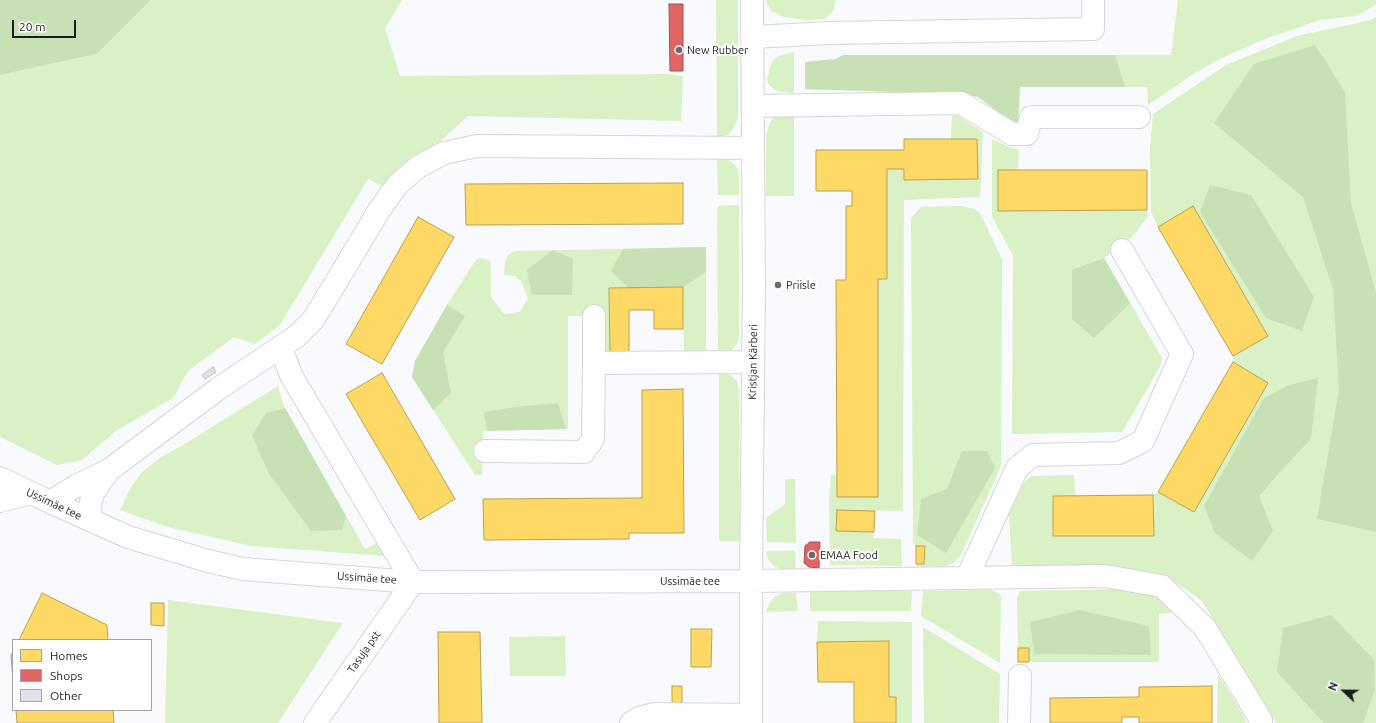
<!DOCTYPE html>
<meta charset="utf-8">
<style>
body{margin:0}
#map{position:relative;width:1376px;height:723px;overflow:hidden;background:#f8fafd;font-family:Ubuntu,sans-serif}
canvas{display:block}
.legend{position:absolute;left:12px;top:639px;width:140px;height:72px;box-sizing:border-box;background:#fff;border:1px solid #a3a4a5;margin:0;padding:5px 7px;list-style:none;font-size:12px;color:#1a1c1e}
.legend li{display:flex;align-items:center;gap:8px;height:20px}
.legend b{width:20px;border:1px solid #a3a4a5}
.north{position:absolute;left:1324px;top:671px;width:40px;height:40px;-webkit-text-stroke:3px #fff;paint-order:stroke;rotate:292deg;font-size:11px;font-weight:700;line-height:16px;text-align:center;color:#1a1c1e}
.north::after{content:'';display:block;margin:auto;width:14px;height:18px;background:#1a1c1e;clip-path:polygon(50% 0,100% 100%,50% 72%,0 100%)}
.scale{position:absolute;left:12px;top:20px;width:64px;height:18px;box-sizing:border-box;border:2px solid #1a1c1e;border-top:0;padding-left:5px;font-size:12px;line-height:14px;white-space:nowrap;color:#1a1c1e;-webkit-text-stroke:3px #fff;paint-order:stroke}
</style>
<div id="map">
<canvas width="1376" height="723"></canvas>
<ul class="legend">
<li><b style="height:11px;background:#ffd966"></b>Homes</li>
<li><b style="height:11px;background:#e06666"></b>Shops</li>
<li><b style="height:11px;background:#dee3ea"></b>Other</li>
</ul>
<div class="north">N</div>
<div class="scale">20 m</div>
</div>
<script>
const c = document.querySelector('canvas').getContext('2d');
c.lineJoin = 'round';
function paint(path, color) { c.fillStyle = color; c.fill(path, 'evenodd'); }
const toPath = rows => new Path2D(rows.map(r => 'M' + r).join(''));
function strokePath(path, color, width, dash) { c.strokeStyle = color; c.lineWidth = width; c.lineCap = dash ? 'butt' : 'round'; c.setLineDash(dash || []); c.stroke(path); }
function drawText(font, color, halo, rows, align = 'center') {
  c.font = font + ' Ubuntu,sans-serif'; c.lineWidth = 4; c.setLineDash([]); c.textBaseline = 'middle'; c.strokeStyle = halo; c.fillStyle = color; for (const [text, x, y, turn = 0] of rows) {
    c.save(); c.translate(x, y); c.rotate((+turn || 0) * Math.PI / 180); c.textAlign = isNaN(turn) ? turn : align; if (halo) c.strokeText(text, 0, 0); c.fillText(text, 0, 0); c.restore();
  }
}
const green = toPath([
 [151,0,402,0,385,28,400,76,667,74,683,76,681,121,468,116,436,145,406,162,386,188,368,179,280,325,255,344,234,337,188,371,173,398,116,431,82,460,57,465,0,437,0,75,97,54],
 [716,0,738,0,738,118,733,129,728,135,717,137],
 [766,0,835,0,835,3,833,11,825,19,806,20,783,17,771,11,767,4],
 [1178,0,1376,0,1376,5,1356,16,1320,20,1265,39,1224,57,1193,74,1148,105,1147,87,1020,87,1018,122,1012,122,978,97,965,94,805,89,805,62,836,59,843,55,1171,55],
 [1376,17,1376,723,1276,723,1202,601,1177,583,1155,575,1012,569,1009,513,1025,481,1032,476,1074,475,1075,495,1053,496,1054,536,1153,536,1153,495,1158,492,1194,512,1268,383,1233,362,1233,356,1268,335,1193,207,1158,227,1151,212,1150,148,1153,114,1226,65,1297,36,1371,20],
 [794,52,794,93,781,92,775,90,769,85,767,80,770,67,773,60,779,56],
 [779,115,794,115,794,196,766,196,766,136,770,122,774,117],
 [957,115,983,132,980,197,904,200,903,511,837,510,837,531,874,532,874,538,901,539,902,566,830,565,829,501,831,475,837,475,837,497,878,497,878,279,887,279,887,169,904,169,904,180,978,179,977,139,951,139,952,116],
 [992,139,1007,146,1019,150,1018,170,998,171,998,211,1147,210,1148,216,1132,237,1104,258,1162,358,1160,367,1122,432,1012,434,1013,256,992,216],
 [727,159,734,164,738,169,739,176,739,195,718,195,717,160],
 [739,205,739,335,738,341,732,350,728,352,718,352,717,209,719,206],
 [961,206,975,209,981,215,1002,259,1001,466,961,555,953,563,943,567,916,566,916,564,924,564,925,546,916,546,913,542,911,218,921,207],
 [706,247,706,353,684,354,683,287,609,288,610,353,604,353,604,316,568,316,568,429,483,431,482,475,475,475,412,377,415,361,447,305,475,261,480,258,489,260,491,264,491,297,504,314,520,312,528,298,521,281,515,276,504,275,505,261,508,255,515,251],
 [719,373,725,373,731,376,737,381,739,391,740,541,720,541,719,538],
 [278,386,283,404,365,549,379,542,386,556,252,546,168,527,120,510,131,487,142,472,161,457,183,445],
 [785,479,795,479,796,543,767,542,766,518,785,504],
 [766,551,795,551,796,571,780,569,774,566,768,559],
 [1130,589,1162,598,1178,612,1159,614,1159,662,1029,662,1029,648,1018,648,1017,599,1020,591],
 [990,590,998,593,1001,596,1000,663,921,616,923,591],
 [810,591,912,591,911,611,810,611],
 [783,593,796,593,798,611,766,612,769,604,775,596],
 [168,600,343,623,278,723,165,723],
 [818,621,912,622,912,723,896,723,896,697,889,697,889,641,817,642],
 [923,627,1000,674,999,723,924,723],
 [565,636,566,676,510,676,509,637],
 [1218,674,1245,718,1246,723,1217,723]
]);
const forest = toPath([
 [0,0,151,0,97,54,0,75],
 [1315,45,1345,92,1351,203,1376,293,1376,532,1317,519,1339,389,1333,289,1303,197,1214,123,1254,64],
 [843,55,1115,55,1125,87,1020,87,1018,122,1012,122,978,97,965,94,805,89,805,62,836,59],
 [1210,185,1251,195,1314,297,1302,331,1266,318,1200,212],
 [706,247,706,272,683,287,629,288,611,271,623,249],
 [553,250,573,259,572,295,532,295,527,270],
 [1104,258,1130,303,1094,338,1072,319,1072,270],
 [447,305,465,316,443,352,451,393,433,410,412,377,415,361],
 [1318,378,1311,439,1281,471,1259,496,1273,531,1252,561,1215,533,1204,506,1264,398,1289,385],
 [558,403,566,429,487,431,484,412,523,406],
 [285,408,346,516,342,530,311,531,269,474,252,435,266,413],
 [962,451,987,451,995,468,946,553,917,535,921,499,947,489],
 [1080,610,1149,626,1151,655,1034,654,1030,622],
 [1331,615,1374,660,1375,690,1363,723,1324,723,1277,672,1283,628]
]);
const homes = toPath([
 [904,139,977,139,978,179,904,180,904,169,887,169,887,279,878,279,878,497,837,497,836,280,846,280,846,206,852,206,852,191,816,191,816,150,904,150,904,139],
 [998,170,1147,170,1147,210,998,211,998,170],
 [683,183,683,224,466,225,465,184,683,183],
 [1193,206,1268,336,1233,356,1158,227,1193,206],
 [418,217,454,237,382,364,346,344,418,217],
 [683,287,683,329,654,329,654,310,629,310,629,352,610,353,609,288,683,287],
 [1233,362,1268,383,1194,512,1158,492,1233,362],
 [382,373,455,499,420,520,346,394,382,373],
 [683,389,684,533,629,533,629,539,484,540,483,499,642,498,642,390,683,389],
 [1153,495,1154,536,1053,536,1053,496,1153,495],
 [837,510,875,511,874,532,836,531,837,510],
 [916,546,925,546,924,564,916,564,916,546],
 [42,593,107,625,108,640,19,640,42,593],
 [151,603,164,603,164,626,151,625,151,603],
 [691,629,712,629,711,667,691,667,691,629],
 [438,632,480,632,482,723,439,723,438,632],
 [889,641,889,697,896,697,896,723,854,723,854,682,818,682,817,642,889,641],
 [1018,648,1029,648,1029,662,1018,662,1018,648],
 [13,651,13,681,11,656,13,651],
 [672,686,682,686,682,705,672,705,672,686],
 [1212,686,1212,723,1139,723,1139,717,1122,717,1122,723,1050,723,1050,698,1139,697,1139,687,1212,686],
 [16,710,113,710,114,723,17,723,16,710]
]);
const shops = toPath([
 [669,4,683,4,683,71,670,71,669,4],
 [810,542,820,542,819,568,809,567,804,563,805,546,810,542]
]);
const building = toPath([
 [213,367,216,372,205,379,202,375,213,367]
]);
const minor = toPath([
 [753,37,829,33,1093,29,1093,0],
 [753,106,961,103,1012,134,1027,134,1031,117,1139,117],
 [594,316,594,363],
 [281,348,291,375,413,582,315,723],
 [485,451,584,452,593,439,594,363,753,362],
 [0,478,50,502,128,537,208,561,243,569,413,582,751,581,1105,576,1162,586,1205,628,1261,720,1261,723],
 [0,501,31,493],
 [50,502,76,486,109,470,218,389,297,336,313,320,338,279,378,212,397,185,418,167,444,153,477,146,753,148],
 [91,520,90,506,93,493,109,470],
 [967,578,1017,468,1033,455,1119,453,1143,441,1182,354,1122,250],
 [631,723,639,718,655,714,751,715],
 [751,723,751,581,754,283,752,0],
 [1019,723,1020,676]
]);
const markers = [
 [679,50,4,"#686a6c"],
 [778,285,4,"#686a6c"],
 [812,555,4,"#686a6c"]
];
const poiNames = [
 ["New Rubber",687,50],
 ["Priisle",786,285],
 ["EMAA Food",820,555]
];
const streetNames = [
 ["Kristjan Kärberi",753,362,-89],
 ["Ussimäe tee",54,504,25],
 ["Ussimäe tee",367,578,4],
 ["Ussimäe tee",690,581],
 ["Tasuja pst",364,652,-55]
];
paint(green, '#d9f1c5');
paint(forest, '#c8e1b4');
paint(homes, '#ffd966');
strokePath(homes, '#baa050', 1);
paint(shops, '#e06666');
strokePath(shops, '#a55050', 1);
paint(building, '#dee3ea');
strokePath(building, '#bdbfc1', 1);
strokePath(minor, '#d4d6d8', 24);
strokePath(minor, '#fefeff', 22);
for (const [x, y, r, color] of markers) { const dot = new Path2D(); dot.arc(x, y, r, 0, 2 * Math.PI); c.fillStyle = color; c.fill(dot); strokePath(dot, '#fff', 1.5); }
drawText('11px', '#1a1c1e', '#fff', poiNames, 'left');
drawText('11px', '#1a1c1e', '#fff', streetNames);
</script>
